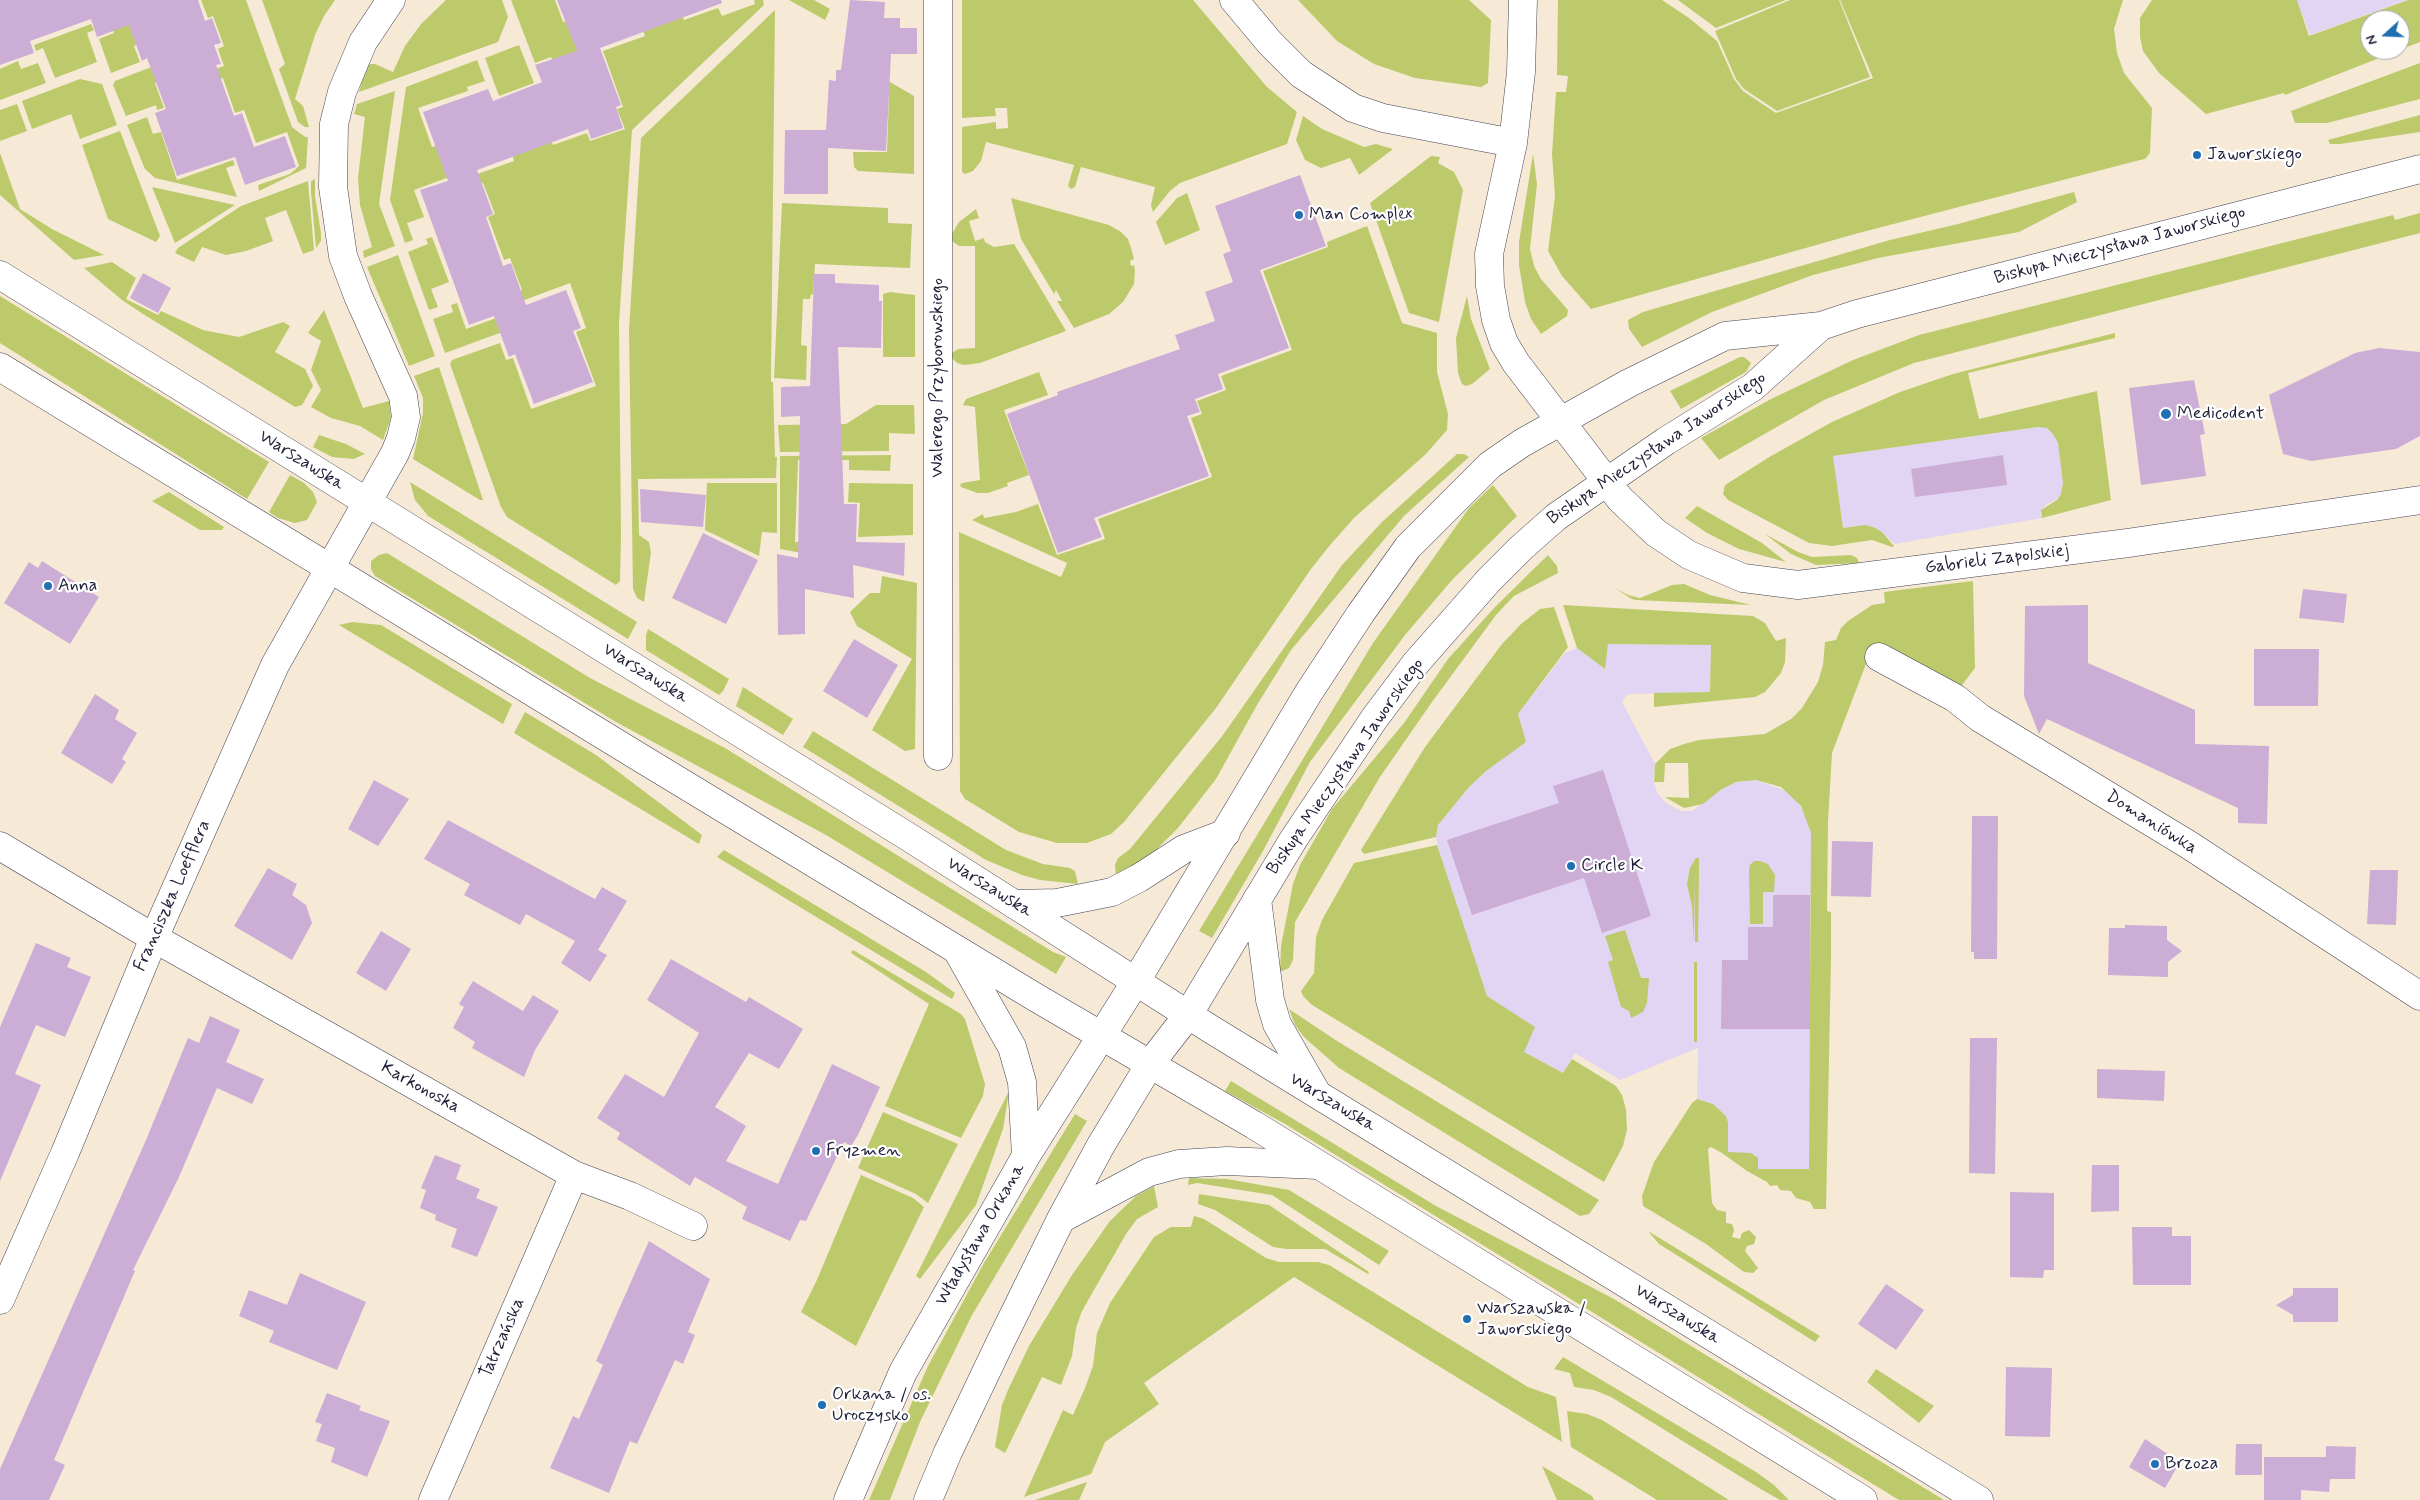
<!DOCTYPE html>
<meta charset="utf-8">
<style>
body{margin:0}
#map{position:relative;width:2420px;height:1500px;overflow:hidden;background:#f6ead6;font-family:Mynerve,sans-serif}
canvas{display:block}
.north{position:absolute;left:2360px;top:10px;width:50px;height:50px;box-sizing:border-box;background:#fff;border:1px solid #a7a7b1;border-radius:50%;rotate:250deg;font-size:14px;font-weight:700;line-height:20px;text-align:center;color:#22223b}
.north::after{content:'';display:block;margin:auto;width:18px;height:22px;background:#1f6fb2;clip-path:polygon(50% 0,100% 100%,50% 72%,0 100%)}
</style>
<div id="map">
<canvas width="2420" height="1500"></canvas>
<div class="north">N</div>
</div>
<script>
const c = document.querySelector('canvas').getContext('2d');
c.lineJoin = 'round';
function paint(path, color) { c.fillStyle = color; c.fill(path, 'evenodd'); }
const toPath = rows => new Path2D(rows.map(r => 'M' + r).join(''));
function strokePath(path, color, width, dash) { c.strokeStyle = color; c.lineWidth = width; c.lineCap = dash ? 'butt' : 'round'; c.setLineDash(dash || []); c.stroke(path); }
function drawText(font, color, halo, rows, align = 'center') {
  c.font = font + ' Mynerve,sans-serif'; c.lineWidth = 4.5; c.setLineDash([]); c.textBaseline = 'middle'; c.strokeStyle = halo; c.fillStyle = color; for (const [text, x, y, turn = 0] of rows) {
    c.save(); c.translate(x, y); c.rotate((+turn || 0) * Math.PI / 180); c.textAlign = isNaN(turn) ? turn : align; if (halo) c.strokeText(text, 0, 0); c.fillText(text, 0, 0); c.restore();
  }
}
const built = toPath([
 [2297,0,2407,0,2310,35],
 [2038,427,2047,428,2053,434,2058,443,2063,483,2061,494,2056,500,2045,505,2040,513,2042,518,1895,544,1882,532,1865,525,1843,528,1833,456],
 [1608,644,1711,645,1710,692,1631,694,1627,695,1622,702,1655,764,1653,779,1657,792,1666,803,1681,811,1692,811,1731,783,1756,780,1786,791,1796,800,1806,816,1811,833,1811,858,1809,1169,1758,1169,1758,1161,1728,1152,1726,1116,1713,1104,1697,1099,1698,1048,1620,1080,1575,1053,1563,1073,1524,1052,1503,1008,1487,996,1481,982,1438,849,1436,837,1438,825,1469,787,1486,771,1518,714,1565,653,1577,648,1605,669]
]);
const green = toPath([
 [201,0,246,0,292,127,305,137,308,137,306,168,259,191,258,185,290,174,299,166,287,132,256,143,244,110,235,113,223,78,217,80,213,70,224,66,218,49,224,46,213,16,208,18],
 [262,0,335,0,324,16,315,35,295,99,303,106,309,127,305,127,298,122,279,69,285,64],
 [446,0,502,0,508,17,498,42,359,92,367,64,375,64,393,72,405,46,421,24],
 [511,0,555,0,563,22,571,20,583,53,554,64,551,57,535,63],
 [754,0,763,0,764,5,632,130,619,323,621,536,620,581,616,585,507,517,501,507,450,364,452,360,500,343,506,360,513,358,531,409,596,386,576,332,586,328,570,283,519,302,516,292,522,290,510,258,504,260,488,217,495,214,483,183,476,185,472,176,514,161,512,154,551,140,553,145,587,133,590,141,625,129,617,109,623,107,603,51,645,36,642,27,681,13,684,20,718,8,722,16,755,4],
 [789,0,814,0,830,9,825,20],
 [962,0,1193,0,1267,87,1297,112,1287,144,1180,183,1170,191,1153,212,1151,205,1155,187,1081,167,1075,187,1071,189,1068,186,1074,165,986,142,981,161,973,171,965,174,962,172,962,127,996,122,996,129,1008,128,1007,108,995,108,996,116,962,118],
 [1298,0,1469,0,1491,20,1488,83,1481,87,1415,78,1374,64,1337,41],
 [1558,0,1662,0,1689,18,1717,41,1734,79,1743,91,1776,113,1873,78,1840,0,2123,0,2114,29,2117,53,2124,73,2152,108,2150,153,2145,159,2140,160,1855,234,1591,309,1562,276,1548,251,1555,196,1552,154,1556,92,1566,92,1568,76,1557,75],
 [1678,0,1786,0,1716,28],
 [1790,0,1839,0,1870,77,1777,111,1744,89,1736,79,1715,31],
 [2152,0,2297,0,2309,36,2408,0,2420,0,2420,42,2285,95,2284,93,2206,114,2159,73,2143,51,2140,37,2140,18],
 [2370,20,2400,20,2400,50,2370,50],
 [775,10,771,382,773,382,775,457,777,457,776,478,638,479,639,535,649,542,651,552,644,602,637,598,633,589,629,330,641,138],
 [144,15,153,38,134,46,140,62,111,73,99,39,114,33,112,27],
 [91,24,94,30,87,33,97,62,55,78,43,48,36,51,34,45],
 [519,45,534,83,499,96,485,58],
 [477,60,485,81,467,87,468,91,418,108,432,147,441,144,452,176,414,190,424,217,407,223,413,240,405,243,390,200,406,87],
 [18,61,21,69,38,63,46,83,0,100,0,69],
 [2420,63,2420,99,2327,123,2295,123,2291,111],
 [154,66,167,78,155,83,164,108,157,110,156,105,126,116,113,85,115,81],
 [80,79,102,84,117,125,80,139,71,114,32,129,22,101],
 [885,79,914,96,914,174,858,171,854,167,853,152,887,152,889,95],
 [395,91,379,204,395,246,364,258,363,251,372,247,360,205,358,178,365,117,354,114,357,104],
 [17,104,27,131,0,141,0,110],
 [2420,115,2420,132,2340,144,2330,144,2328,140],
 [1303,116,1322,129,1364,147,1376,144,1393,149,1359,175,1350,158,1321,168,1305,160,1296,140],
 [147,117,153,134,161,132,177,180,233,160,235,165,226,168,237,197,155,178,145,169,127,125],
 [120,131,160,236,156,242,108,219,82,145],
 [0,153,20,209,52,229,104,255,74,260,0,195],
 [1533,154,1537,184,1530,249,1534,266,1541,279,1568,310,1567,316,1541,334,1531,319,1525,302,1519,265,1519,242],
 [1431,156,1440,157,1438,163,1454,172,1463,190,1439,322,1409,313,1370,203],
 [315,179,315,196,321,233,321,241,316,248,311,192,311,181],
 [308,181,314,250,303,254,286,210,265,218,273,241,246,251,226,255,202,247,194,262,175,253,178,248,241,206],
 [152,187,235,205,175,243],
 [2074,192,2077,202,2019,232,1878,258,1813,275,1712,312,1642,347,1629,329,1628,320,1643,312,1890,240,1958,224],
 [1187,193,1200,230,1165,245,1156,222,1177,198],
 [1011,198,1109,225,1121,232,1128,239,1132,251,1134,259,1130,261,1131,266,1134,265,1135,271,1134,284,1123,302,1109,314,1074,328,1057,301,1062,301,1056,290,1054,294,1021,239],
 [782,203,888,208,888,223,912,224,910,268,815,264,813,295,811,294,810,299,803,299,801,345,807,346,806,380,774,378],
 [976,209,979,218,969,221,975,241,984,238,985,242,994,247,1014,244,1066,331,980,363,964,365,957,363,949,355,958,349,975,348,975,246,959,246,949,239,959,222],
 [2420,213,2420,233,1914,363,1824,400,1719,460,1701,438,1771,399,1853,360,1919,335,2393,215,2395,220],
 [1367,226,1402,323,1437,333,1437,372,1448,414,1447,430,1426,454,1354,518,1331,544,1311,569,1216,708,1124,822,1111,834,1087,843,1057,843,1019,832,965,799,960,791,959,532,1061,577,1067,563,972,520,983,514,984,518,1016,512,1038,504,1057,555,1105,539,1098,519,1212,477,1191,418,1202,414,1197,401,1226,390,1221,376,1292,350,1263,271,1328,247,1327,242],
 [432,237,449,282,431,289,438,307,429,310,408,252,428,244,426,239],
 [398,255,435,356,409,366,367,267],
 [112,262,136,278,126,299,158,315,161,311,203,330,239,337,283,322,290,326,275,352,305,369,313,386,302,405,295,407,143,314,122,300,84,268],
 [890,292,915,295,915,357,883,357,883,294],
 [0,296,269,462,247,499,0,343],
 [1467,296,1471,319,1490,369,1472,384,1466,386,1462,384,1458,373,1456,338],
 [457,303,466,329,510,313,508,330,445,353,433,319,453,312,451,305],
 [324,310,363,408,389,401,391,418,383,440,360,426,331,418,311,407,321,390,311,370,321,341,308,333],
 [2115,333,2115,338,1968,373,1979,419,2097,391,2111,500,2042,518,2041,510,2057,500,2061,494,2063,483,2058,443,2053,434,2047,428,2038,427,1833,456,1843,528,1865,525,1873,527,1882,532,1894,546,1892,547,1872,540,1832,546,1809,543,1728,500,1723,494,1725,485,1771,456,1832,422,1900,392,1953,374],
 [1740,357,1744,357,1751,363,1746,372,1681,409,1670,391],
 [439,367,483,500,480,500,413,459,423,413,423,398,414,376],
 [1039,372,1048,395,1004,410,1029,475,1007,483,1008,486,988,493,977,493,961,487,960,485,962,483,980,480,975,407,963,405,966,399],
 [876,405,914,405,915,434,889,433,889,451,780,452,778,425,846,424],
 [319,435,346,444,365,454,354,459,332,457,313,447],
 [1457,454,1464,454,1469,457,1404,516,1291,650,1257,705,1216,779,1178,828,1151,855,1116,876,1115,865,1118,858,1130,849,1223,735,1342,565,1382,522],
 [891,455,890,471,849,470,849,460,798,460,795,542,851,543,851,562,780,549,780,456],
 [290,475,304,483,313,492,317,502,307,520,295,523,278,518,269,512],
 [410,482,637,622,628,639,428,516,415,500],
 [707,483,777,483,777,533,762,532,759,556,705,530],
 [849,483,913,484,913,535,858,537,860,503,848,502],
 [1493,485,1517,516,1452,580,1405,635,1310,762,1263,851,1212,938,1199,931,1373,643,1469,508],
 [169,492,224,527,222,530,200,530,152,501],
 [1697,506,1762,543,1786,562,1739,549,1707,533,1685,518],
 [1765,534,1798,552,1812,557,1851,555,1857,558,1859,563,1816,565,1791,554],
 [387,553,590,678,725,748,1053,952,1066,957,1056,974,826,835,616,722,375,576,371,569,371,561,379,555],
 [1548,555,1557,566,1558,573,1514,596,1496,615,1432,702,1380,777,1295,922,1293,960,1289,968,1280,972,1281,946,1293,884,1300,865,1332,809,1404,723,1448,659,1495,607],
 [882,576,917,583,915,749,905,751,872,730,912,659,857,626,850,612,870,593,880,593],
 [1973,581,1975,668,1959,689,1876,644,1866,664,1832,753,1828,822,1827,911,1831,912,1831,958,1826,1209,1814,1209,1810,1202,1796,1198,1791,1191,1780,1190,1777,1185,1770,1186,1767,1182,1747,1171,1722,1153,1711,1147,1708,1149,1712,1203,1717,1210,1726,1212,1726,1223,1732,1224,1734,1230,1732,1237,1740,1239,1742,1233,1749,1230,1756,1237,1754,1244,1747,1246,1745,1251,1758,1268,1753,1273,1744,1272,1706,1244,1643,1206,1642,1196,1654,1162,1692,1103,1697,1099,1713,1104,1726,1116,1728,1123,1728,1152,1751,1153,1758,1158,1758,1169,1809,1169,1811,833,1801,806,1781,787,1756,780,1736,782,1722,789,1703,804,1684,808,1665,797,1689,798,1688,763,1665,763,1664,782,1654,782,1655,764,1670,749,1684,744,1699,740,1765,734,1791,719,1802,708,1818,682,1823,665,1825,642,1836,640,1841,628,1848,621,1872,605,1885,603,1884,592],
 [1684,584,1710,595,1751,605,1635,600,1630,598,1615,588,1628,595,1640,598,1672,585],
 [1563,605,1753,616,1765,623,1776,641,1786,638,1785,662,1781,673,1765,692,1755,697,1654,707,1654,693,1710,692,1711,645,1608,644,1605,669,1577,648],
 [1554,607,1568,647,1518,714,1526,742,1486,771,1469,787,1438,825,1436,837,1364,854,1361,850,1425,747,1502,644,1521,624,1540,609],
 [352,622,381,625,512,704,503,724,339,625],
 [648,629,729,679,723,691,719,695,646,650,646,635],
 [743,687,793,719,783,735,736,706],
 [525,712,596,755,702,835,699,844,514,733],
 [813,731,1006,850,1043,864,1070,868,1075,871,1078,884,1040,880,1022,875,986,860,803,747],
 [1437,845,1487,996,1535,1027,1524,1052,1563,1073,1572,1059,1616,1086,1622,1095,1626,1110,1627,1129,1623,1146,1604,1182,1312,1005,1303,996,1301,991,1314,973,1316,937,1322,920,1354,863],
 [724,850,926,972,955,993,952,999,717,857],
 [1696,858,1699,858,1699,873,1698,942,1695,942,1694,869,1694,942,1692,906,1687,884,1690,868],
 [1754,861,1760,861,1768,864,1775,875,1774,892,1763,892,1763,924,1750,924,1749,870,1750,865],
 [1625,930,1641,978,1649,978,1647,1003,1643,1012,1631,1018,1629,1011,1621,1007,1608,962,1613,960,1605,936],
 [853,950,961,1014,965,1019,985,1084,983,1096,961,1138,885,1106,929,1004,851,953],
 [1694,962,1697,962,1697,1042,1694,1042],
 [1289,1009,1337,1041,1599,1200,1589,1214,1580,1216,1339,1068,1304,1037,1295,1025],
 [1231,1081,1436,1206,1614,1299,1944,1500,1899,1500,1285,1124,1225,1091],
 [1009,1091,1003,1129,976,1205,920,1279,916,1276],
 [883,1112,958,1144,928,1203,916,1194,858,1168],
 [1075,1114,1087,1121,971,1317,920,1422,890,1500,869,1500,928,1366,984,1263],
 [861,1175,913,1198,924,1207,856,1346,801,1312,816,1282],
 [1189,1178,1227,1179,1289,1190,1389,1251,1379,1265,1272,1195,1197,1183,1188,1185],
 [1154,1186,1158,1207,1137,1219,1126,1234,1082,1311,1076,1328,1072,1356,1061,1385,1042,1377,1005,1453,995,1447,1002,1405,1008,1390,1029,1346,1072,1275,1110,1221,1136,1196],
 [1199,1194,1269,1205,1369,1272,1368,1274,1325,1249,1286,1249,1273,1247,1215,1210,1198,1204],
 [1194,1216,1204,1219,1266,1258,1279,1262,1318,1262,1329,1265,1528,1387,1556,1397,1562,1442,1294,1277,1144,1383,1159,1404,1105,1442,1091,1474,1024,1497,1063,1410,1073,1415,1085,1388,1093,1366,1097,1333,1110,1303,1154,1237,1171,1227,1191,1227],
 [1648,1231,1820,1336,1815,1342,1659,1244],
 [1563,1357,1756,1472,1774,1485,1789,1500,1780,1500,1759,1488,1611,1397,1594,1390,1574,1387,1570,1373,1554,1369],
 [1876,1369,1934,1406,1919,1423,1867,1382],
 [1567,1411,1587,1414,1602,1420,1729,1500,1657,1500,1571,1447],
 [1542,1466,1592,1496,1594,1500,1557,1500],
 [1087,1482,1079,1500,1035,1500]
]);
const building = toPath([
 [0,0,198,0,205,21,212,18,221,43,214,45,221,64,216,65,234,116,242,113,254,147,285,136,296,167,245,185,235,157,177,176,155,113,166,109,147,58,142,61,129,25,97,37,91,19,30,41,34,53,0,65],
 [557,0,721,0,722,3,600,48,621,105,616,107,623,128,591,139,588,129,477,170,493,214,486,217,503,266,511,263,526,305,566,290,581,328,573,331,593,382,534,404,515,354,509,357,494,316,469,325,420,190,448,181,423,112,488,89,493,101,542,82,535,65,577,51],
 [850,0,885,2,884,18,900,18,900,28,917,28,917,54,891,54,886,151,828,148,828,194,784,194,785,130,826,130,829,80,836,81,836,70,841,70],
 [1300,175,1326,246,1260,270,1289,348,1218,374,1223,389,1195,399,1200,412,1187,416,1209,476,1094,518,1102,537,1058,553,1007,414,1058,395,1057,392,1180,349,1175,335,1215,321,1205,292,1233,282,1223,254,1231,251,1215,206],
 [143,273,171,288,158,313,130,298],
 [814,274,835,274,835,283,879,285,879,301,882,301,881,348,838,347,844,504,857,504,856,542,905,543,904,576,853,565,854,598,805,589,805,634,778,635,777,554,798,558,800,416,781,417,781,387,810,386],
 [2379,348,2420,352,2420,436,2396,449,2311,461,2283,454,2269,395,2355,353],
 [2194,380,2205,434,2200,435,2206,476,2141,485,2129,388],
 [2003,455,2007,485,1915,497,1911,469],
 [640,489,706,495,703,527,641,522],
 [703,533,758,560,726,624,672,598],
 [42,561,99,597,70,644,4,603,29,562,38,568],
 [2303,589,2347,594,2344,623,2299,618],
 [2088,605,2088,663,2195,710,2195,744,2269,746,2267,824,2238,823,2238,808,2047,719,2039,734,2024,696,2025,606],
 [854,639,898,665,867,718,823,691],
 [2254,649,2319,649,2318,706,2254,706],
 [95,694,119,710,115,719,137,733,122,759,126,762,112,784,61,753],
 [1603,770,1651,916,1602,933,1584,878,1472,915,1447,840,1559,803,1553,786],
 [374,780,409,799,378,846,348,829],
 [1972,816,1998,816,1997,959,1974,959,1974,952,1971,952],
 [448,820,595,899,602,887,627,901,598,950,607,955,590,982,561,963,575,941,526,914,520,925,464,895,470,884,424,859],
 [1832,841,1873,842,1871,897,1831,896],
 [268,868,297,884,292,895,306,905,312,923,292,960,234,926],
 [2370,870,2398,870,2396,925,2367,924],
 [1773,895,1810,895,1810,1029,1721,1029,1722,960,1748,960,1748,927,1773,927],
 [2125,925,2167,926,2167,940,2182,951,2168,962,2168,977,2108,975,2109,928,2125,928],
 [381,931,411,949,386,991,356,973],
 [36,943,71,958,67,967,91,977,65,1037,36,1025,15,1074,41,1085,0,1181,0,1027],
 [671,959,746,1002,749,997,803,1029,779,1069,749,1053,715,1107,746,1126,726,1161,778,1184,832,1064,880,1087,858,1135,851,1146,844,1142,806,1221,800,1220,790,1241,742,1219,747,1207,695,1177,690,1186,617,1139,620,1133,597,1118,625,1074,664,1097,699,1033,647,1000],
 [473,981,523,1011,533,995,559,1011,535,1050,524,1077,472,1048,475,1042,453,1028,464,1007,459,1004],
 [210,1016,240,1030,226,1062,264,1079,252,1104,217,1088,179,1177,133,1270,135,1271,54,1460,65,1465,49,1500,0,1500,0,1469,12,1442,146,1140,188,1038,199,1043],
 [1970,1038,1997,1038,1995,1174,1969,1173],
 [2097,1069,2165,1071,2164,1101,2097,1098],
 [435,1155,461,1165,456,1179,480,1189,476,1198,498,1207,477,1257,451,1247,457,1229,435,1220,436,1215,420,1208,426,1190,421,1188],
 [2092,1165,2119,1165,2119,1211,2091,1212],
 [2010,1192,2054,1193,2054,1270,2044,1270,2043,1278,2010,1277],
 [2132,1227,2172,1227,2172,1236,2191,1236,2191,1285,2133,1285],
 [649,1241,710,1279,688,1332,695,1335,683,1364,675,1360,637,1444,630,1441,609,1493,550,1468,573,1416,579,1419,603,1365,596,1361],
 [300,1273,366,1302,337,1370,269,1342,274,1331,239,1316,249,1290,287,1305],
 [1886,1284,1924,1310,1896,1350,1858,1324],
 [2293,1288,2338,1288,2338,1322,2293,1322,2293,1315,2276,1305,2293,1295],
 [2006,1367,2052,1368,2050,1437,2005,1436],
 [327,1393,361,1406,359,1410,390,1421,367,1477,331,1462,335,1448,316,1441,322,1424,315,1422],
 [2145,1439,2180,1462,2165,1488,2129,1467],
 [2236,1444,2262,1444,2262,1475,2235,1475],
 [2326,1446,2356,1447,2355,1479,2330,1479,2329,1492,2301,1490,2301,1500,2264,1500,2264,1457,2326,1457]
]);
const minor = toPath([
 [1234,0,1270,43,1301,74,1353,108,1383,118,1513,143],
 [1523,0,1521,72,1513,143,1489,254,1490,286,1496,320,1504,343,1516,363,1620,499,1656,533,1689,555,1743,578,1798,585,2128,543,2420,500],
 [1879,657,1955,698,1980,718,2189,845,2420,996],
 [938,756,938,0],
 [0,846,154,938,574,1175,630,1196,693,1226],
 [1257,899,1270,1000,1277,1024,1316,1092],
 [1014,904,1057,903,1112,892,1139,878,1184,849,1226,833],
 [957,950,1012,1047,1022,1082,1026,1156],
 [1061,1219,1149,1172,1179,1164,1227,1161,1318,1165],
 [0,1300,65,1153,154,938,275,665,395,453,401,438,406,417,403,396,358,296,343,256,333,187,334,124,342,92,363,42,391,0],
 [433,1500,574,1175],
 [848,1500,903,1372,1026,1156,1136,981,1309,692,1361,613,1408,547,1490,465,1522,443,1629,383,1725,336,1821,326,1857,314,2420,169],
 [928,1500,948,1452,999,1345,1061,1219,1101,1145,1150,1064,1188,1015,1293,840,1374,719,1416,663,1489,580,1521,548,1556,517,1666,441,1753,387,1821,326]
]);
const major = toPath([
 [0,275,907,836,1209,1028,1979,1500],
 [0,367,649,763,1035,997,1254,1125,1863,1500]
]);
const markers = [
 [2197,155,5,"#1f6fb2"],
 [1299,215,5,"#1f6fb2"],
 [2166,414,6,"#1f6fb2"],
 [48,586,5,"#1f6fb2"],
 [1571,866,5,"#1f6fb2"],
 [816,1151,5,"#1f6fb2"],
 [1467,1319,5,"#1f6fb2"],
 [822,1405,5,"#1f6fb2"],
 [2155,1464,5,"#1f6fb2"]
];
const poiNames = [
 ["Jaworskiego",2207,155],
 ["Man Complex",1309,215],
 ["Medicodent",2177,414],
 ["Anna",58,586],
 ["Circle K",1581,866],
 ["Fryzmen",826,1151],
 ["Warszawska /",1477,1309],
 ["Jaworskiego",1477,1330],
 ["Orkana / os.",832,1395],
 ["Uroczysko",832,1416],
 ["Brzoza",2165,1464]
];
const streetNames = [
 ["Biskupa Mieczysława Jaworskiego",2120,246,-15],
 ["Walerego Przyborowskiego",938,378,-90],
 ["Biskupa Mieczysława Jaworskiego",1657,449,-34],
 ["Warszawska",301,461,32],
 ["Gabrieli Zapolskiej",1997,560,-7],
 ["Warszawska",645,674,32],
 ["Biskupa Mieczysława Jaworskiego",1346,767,-55],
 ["Domaniówka",2151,823,32],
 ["Warszawska",989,888,32],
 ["Franciszka Loefflera",173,896,-66],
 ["Karkonoska",420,1088,29],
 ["Warszawska",1332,1103,31],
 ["Władysława Orkana",981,1235,-60],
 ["Warszawska",1677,1315,32],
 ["Tatrzańska",503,1338,-66]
];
paint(built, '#e2d4f3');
paint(green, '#bcca6c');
paint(building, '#ccadd6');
strokePath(minor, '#424052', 29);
strokePath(major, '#424052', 29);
strokePath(minor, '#fff', 28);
strokePath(major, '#fff', 28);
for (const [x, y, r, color] of markers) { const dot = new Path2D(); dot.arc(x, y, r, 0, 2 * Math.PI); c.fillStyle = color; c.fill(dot); strokePath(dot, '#fff', 2); }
drawText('18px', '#22223b', '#fff', poiNames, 'left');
drawText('18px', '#22223b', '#fff', streetNames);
</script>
